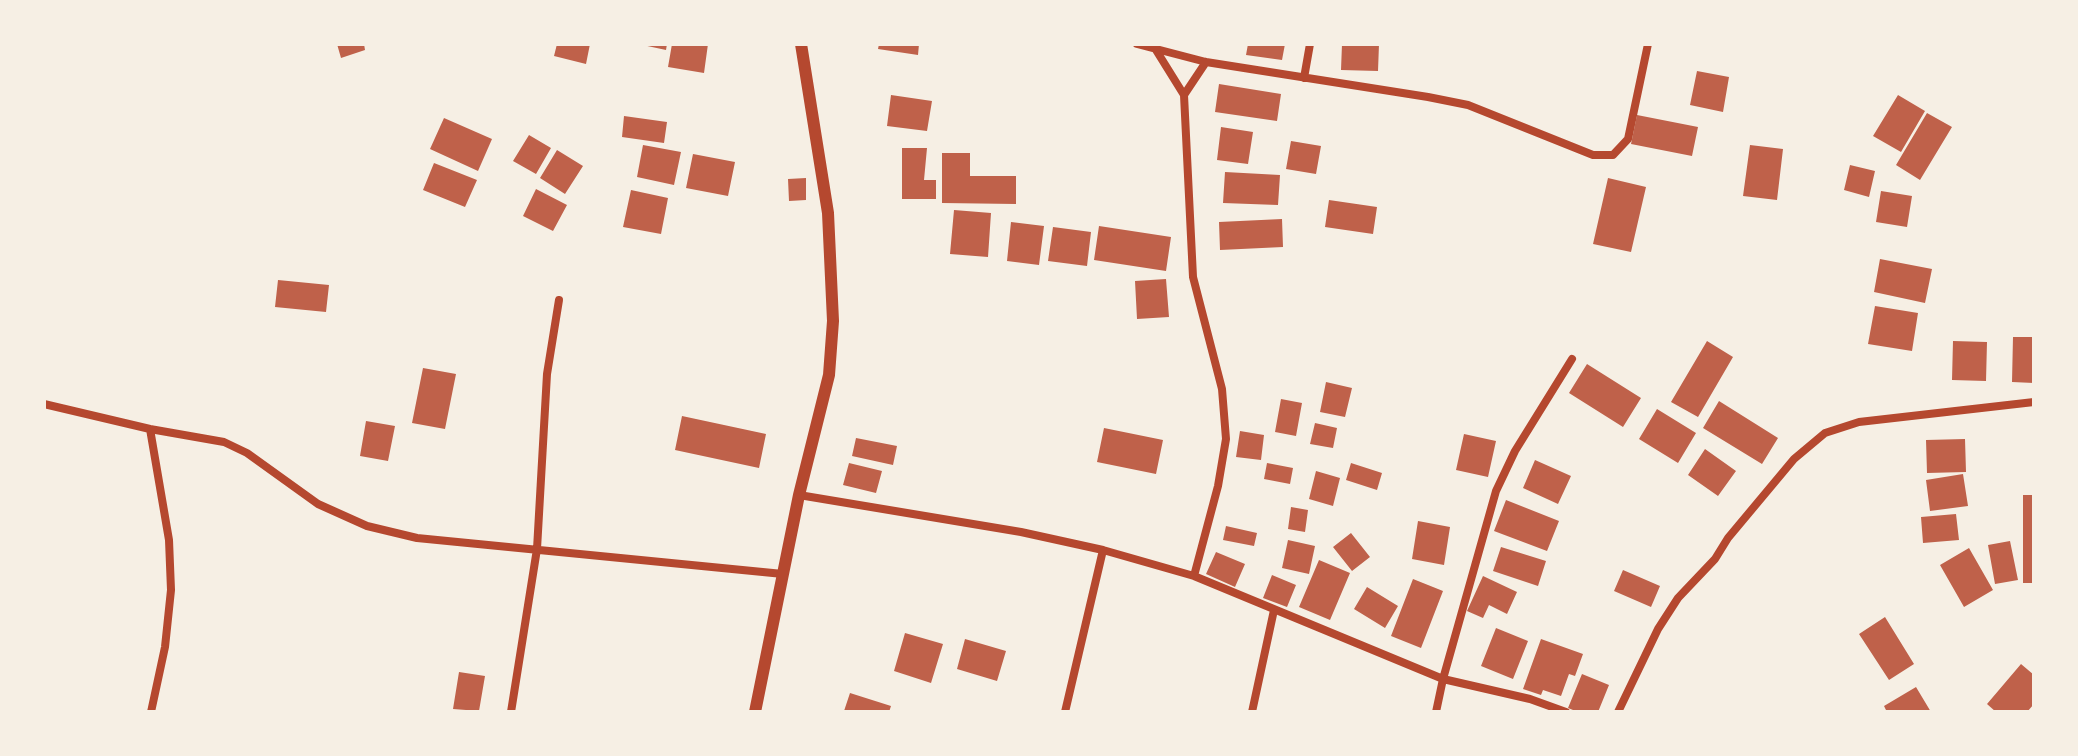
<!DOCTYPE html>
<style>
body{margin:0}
#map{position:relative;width:2078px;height:756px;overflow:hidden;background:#f6efe4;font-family:"Source Serif 4",serif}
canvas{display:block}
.frame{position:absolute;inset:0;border:46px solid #f6efe4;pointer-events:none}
</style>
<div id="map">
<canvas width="2078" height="756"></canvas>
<div class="frame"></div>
</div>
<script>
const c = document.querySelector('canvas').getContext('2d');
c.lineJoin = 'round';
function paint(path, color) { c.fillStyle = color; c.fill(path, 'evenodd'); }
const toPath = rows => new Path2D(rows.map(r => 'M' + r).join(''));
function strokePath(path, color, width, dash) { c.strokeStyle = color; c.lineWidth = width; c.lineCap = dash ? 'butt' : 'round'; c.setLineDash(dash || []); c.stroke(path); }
const building = toPath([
 [337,44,364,44,365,50,341,58],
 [557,44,590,44,586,64,554,56],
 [638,44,667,44,666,50],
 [672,44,708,44,704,73,668,67],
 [879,44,919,44,918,55,878,49],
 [1248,44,1285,44,1282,60,1246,55],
 [1342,44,1379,44,1378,71,1341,70],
 [1697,71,1729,77,1723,112,1690,105],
 [1219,84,1281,94,1277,121,1215,112],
 [891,95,932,101,927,131,887,126],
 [1898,95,1925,111,1901,152,1873,136],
 [1927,113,1952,127,1920,180,1896,165],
 [1637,115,1698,127,1692,156,1631,144],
 [624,116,667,122,664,143,622,137],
 [444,118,492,139,478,171,430,149],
 [1221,127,1253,132,1248,164,1217,160],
 [529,135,551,148,536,174,513,161],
 [1291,141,1321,146,1316,174,1286,169],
 [643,145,681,152,674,185,637,177],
 [1750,145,1783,149,1777,200,1743,196],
 [902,148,927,148,924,180,936,180,936,199,902,199],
 [557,150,583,166,565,194,540,178],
 [942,153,970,153,970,176,1016,176,1016,204,942,203],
 [693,154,735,162,728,196,686,188],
 [434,163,477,180,465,207,423,190],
 [1850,165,1875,171,1869,197,1844,190],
 [1225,172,1280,175,1278,205,1223,203],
 [806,178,806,200,789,201,788,179],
 [1608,178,1646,187,1631,252,1593,244],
 [536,189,567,205,553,231,523,216],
 [631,190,668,198,661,234,623,227],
 [1881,191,1912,196,1907,227,1876,222],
 [1329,200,1377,207,1373,234,1325,227],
 [954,210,991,213,988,257,950,254],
 [1282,219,1283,247,1220,250,1219,222],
 [1011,222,1044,226,1039,265,1007,261],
 [1099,226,1171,237,1166,271,1094,260],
 [1053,227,1091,232,1087,266,1048,261],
 [1880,259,1932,269,1925,303,1874,292],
 [1166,279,1169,317,1137,319,1135,281],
 [278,280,329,285,326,312,275,307],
 [1875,306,1918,313,1912,351,1868,344],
 [2013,337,2034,337,2034,383,2012,382],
 [1707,341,1733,357,1698,417,1671,402],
 [1953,341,1987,342,1986,381,1952,380],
 [1587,364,1641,398,1623,427,1569,393],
 [423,368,456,374,445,429,412,423],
 [1326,382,1352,388,1345,417,1320,412],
 [1281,399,1302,403,1296,436,1275,432],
 [1719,401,1778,438,1762,464,1703,428],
 [1657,409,1696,433,1678,463,1639,439],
 [682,416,766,434,759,468,675,450],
 [366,421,395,426,388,461,360,456],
 [1315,423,1337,428,1333,448,1310,444],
 [1104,428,1163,440,1156,474,1097,462],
 [1240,431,1264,435,1261,460,1236,457],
 [1464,434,1496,441,1488,477,1456,470],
 [856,438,897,446,893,465,852,456],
 [1965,439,1966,472,1927,473,1926,440],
 [1705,449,1736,471,1718,496,1688,475],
 [1535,460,1571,476,1558,504,1523,488],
 [849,463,882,471,876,493,843,485],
 [1267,463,1293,468,1290,484,1264,479],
 [1351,463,1382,473,1377,490,1346,480],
 [1316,471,1340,478,1333,506,1309,499],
 [1963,474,1968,506,1930,511,1926,480],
 [2023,495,2034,495,2034,583,2023,583],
 [1506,500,1559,521,1547,551,1494,531],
 [1291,507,1308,510,1305,532,1288,529],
 [1956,514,1959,540,1923,543,1921,517],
 [1418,521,1450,527,1444,565,1412,559],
 [1226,526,1257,533,1254,546,1223,540],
 [1351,533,1370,557,1352,571,1333,547],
 [1288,540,1315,546,1309,574,1282,568],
 [2010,541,2018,580,1995,584,1988,545],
 [1501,547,1546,561,1538,586,1493,571],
 [1969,548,1993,590,1964,607,1940,565],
 [1216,552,1245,564,1235,587,1206,574],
 [1319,560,1350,573,1330,620,1299,607],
 [1623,570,1660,586,1651,607,1614,591],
 [1272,575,1296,585,1287,607,1263,598],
 [1483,576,1517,592,1507,614,1489,605,1483,618,1467,611],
 [1413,579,1443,591,1421,648,1391,636],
 [1367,587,1398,606,1385,628,1354,609],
 [1885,617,1914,664,1889,680,1859,634],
 [1496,628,1528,641,1513,679,1481,666],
 [905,633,943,644,931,683,894,671],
 [965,639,1006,651,997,681,957,669],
 [1541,639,1583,654,1575,676,1569,674,1561,696,1543,690,1541,695,1523,689],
 [2021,664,2034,675,2034,704,2027,712,1996,712,1987,704],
 [459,672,485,676,479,711,453,709],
 [1582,674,1609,685,1598,712,1578,712,1568,708],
 [1916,687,1931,712,1887,712,1884,706],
 [850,693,891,706,889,712,844,711]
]);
const minor = toPath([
 [1137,44,1206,62,1428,97,1468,105,1593,155,1613,155,1628,139,1648,44],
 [1156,50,1184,95,1193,277,1222,389,1226,439,1218,486,1194,576],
 [1304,78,1310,44],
 [1184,95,1206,62],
 [44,404,150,429,224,442,247,453,318,504,367,526,417,538,783,574],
 [150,429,169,540,171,590,165,647,151,712],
 [799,495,1021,532,1103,550,1194,576,1443,679,1530,699,1566,712],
 [511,712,537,549,547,374,559,300],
 [1065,712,1103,550],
 [1252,712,1274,610],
 [1436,712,1443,679,1496,491,1515,451,1572,359],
 [1618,712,1658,629,1678,598,1715,559,1728,538,1794,459,1825,433,1859,422,2034,402]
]);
const secondary = toPath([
 [755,712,799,495,829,375,833,321,828,213,801,44]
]);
paint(building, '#bf614a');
strokePath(minor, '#b5482f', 8);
strokePath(secondary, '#b5482f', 12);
</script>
